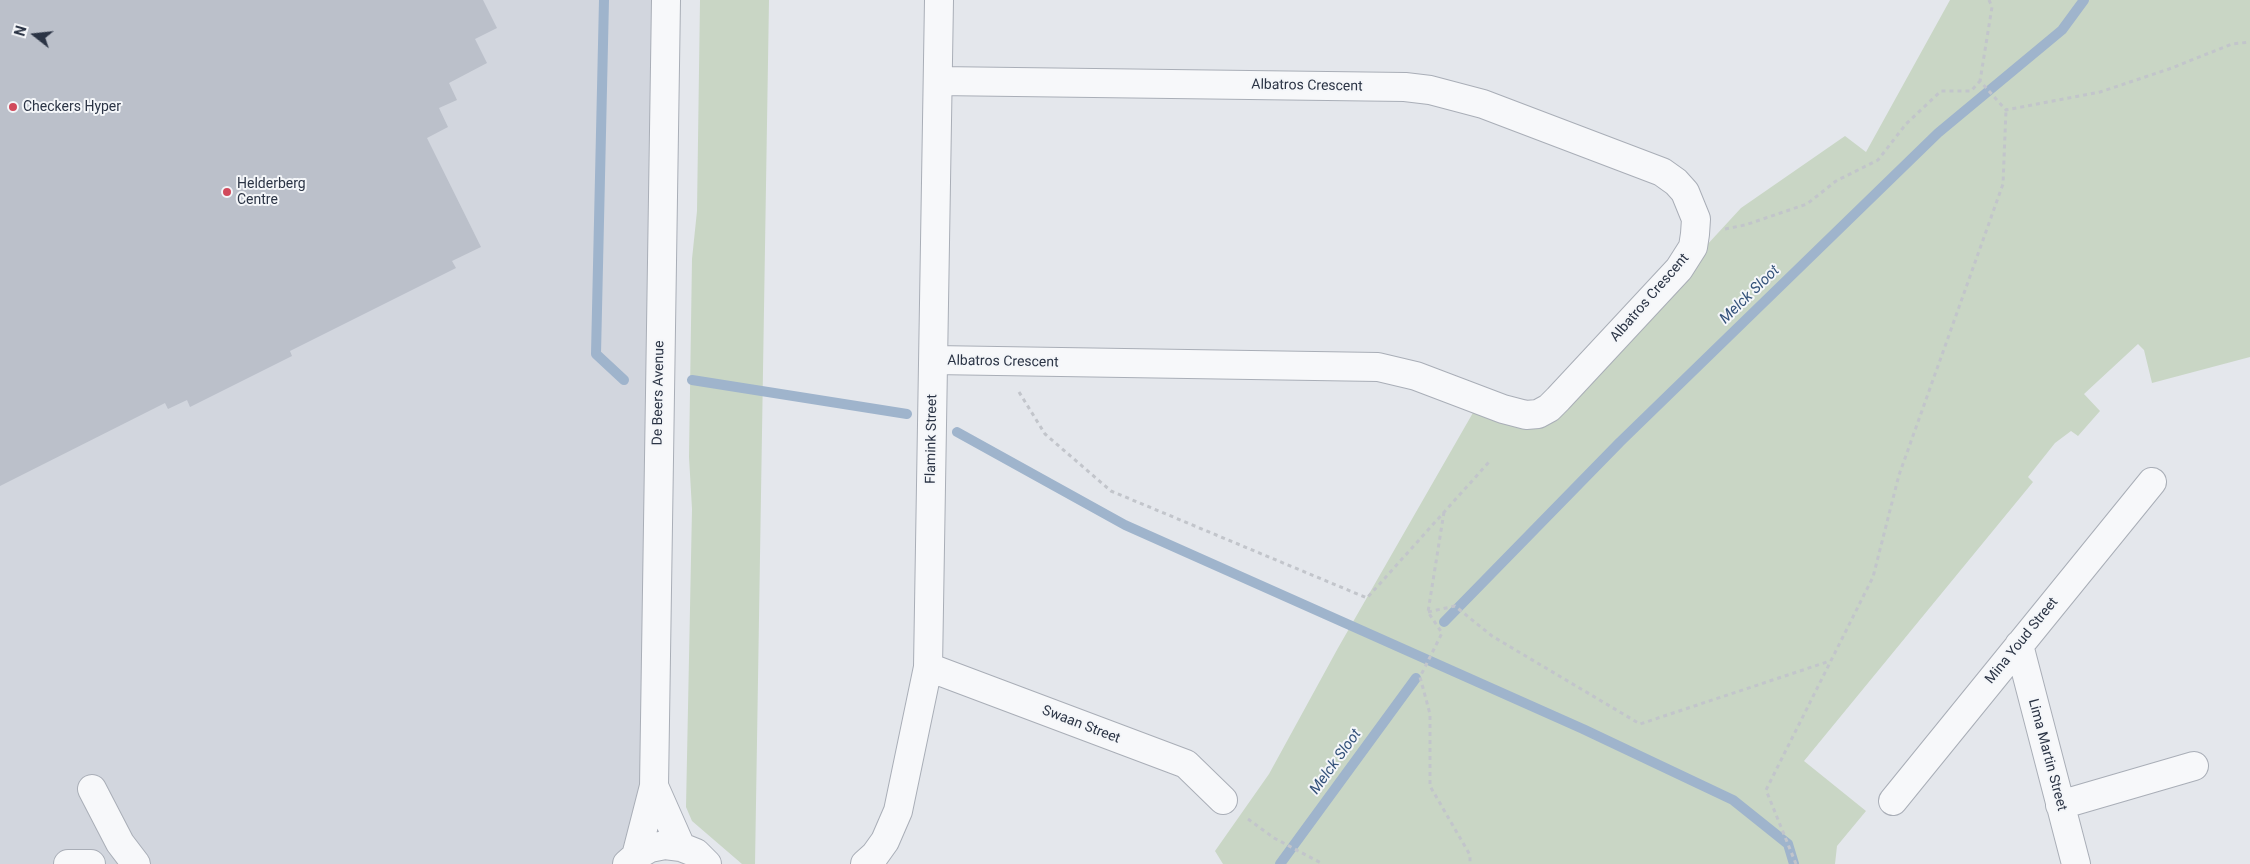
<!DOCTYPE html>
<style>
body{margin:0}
#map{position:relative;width:2250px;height:864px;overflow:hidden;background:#e4e7ec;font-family:Roboto,sans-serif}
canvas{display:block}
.north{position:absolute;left:10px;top:10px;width:50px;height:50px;-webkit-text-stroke:4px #f4f6f9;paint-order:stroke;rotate:286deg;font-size:14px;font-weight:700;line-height:20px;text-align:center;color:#2b3445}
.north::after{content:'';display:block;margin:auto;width:18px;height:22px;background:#2b3445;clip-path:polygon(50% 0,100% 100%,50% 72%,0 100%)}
</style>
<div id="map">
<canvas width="2250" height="864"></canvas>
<div class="north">N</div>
</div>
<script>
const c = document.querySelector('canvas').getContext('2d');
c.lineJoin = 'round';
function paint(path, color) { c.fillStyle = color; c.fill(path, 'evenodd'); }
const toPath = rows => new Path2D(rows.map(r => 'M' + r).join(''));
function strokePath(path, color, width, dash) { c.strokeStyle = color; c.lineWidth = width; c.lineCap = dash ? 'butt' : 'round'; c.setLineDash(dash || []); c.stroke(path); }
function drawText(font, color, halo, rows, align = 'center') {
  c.font = font + ' Roboto,sans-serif'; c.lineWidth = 4; c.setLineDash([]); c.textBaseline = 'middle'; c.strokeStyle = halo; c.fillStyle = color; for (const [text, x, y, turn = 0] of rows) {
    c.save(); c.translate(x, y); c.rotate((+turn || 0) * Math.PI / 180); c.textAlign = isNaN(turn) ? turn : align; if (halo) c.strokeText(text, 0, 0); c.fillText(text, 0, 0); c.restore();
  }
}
const built = toPath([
 [0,0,659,0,647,864,0,864]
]);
const green = toPath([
 [700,0,769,0,755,864,742,864,692,821,686,807,692,509,689,457,692,259,697,211],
 [1950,0,2250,0,2250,357,2152,383,2144,350,2138,344,2084,394,2100,411,2078,436,2071,431,2055,443,2028,477,2033,482,1804,761,1866,811,1837,846,1835,864,1223,864,1215,851,1269,774,1338,648,1478,404,1564,400,1741,208,1845,136,1866,152]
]);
const stream = toPath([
 [604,0,596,354,624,380],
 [692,380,907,414],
 [957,432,1125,525,1583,729,1733,800,1788,844,1794,864],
 [1444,622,1620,442,1938,133,2062,30,2084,0],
 [1280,864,1416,678]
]);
const building = toPath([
 [0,0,483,0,497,28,475,39,487,63,449,83,457,100,439,108,448,127,427,138,481,247,452,261,456,268,290,351,292,356,190,407,187,400,168,409,165,403,0,486]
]);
const path = toPath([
 [1989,0,1992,7,1980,81,2006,110,2100,92,2169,69,2232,44,2250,42],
 [1725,229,1745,225,1807,204,1836,181,1878,160,1906,124,1941,91,1971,91,1980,81],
 [1019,392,1045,434,1111,491,1367,598,1489,462],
 [1444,512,1428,612,1442,633,1420,677,1430,714,1430,786,1470,855,1470,864],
 [1428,612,1455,606,1492,636,1640,724,1830,661],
 [1248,819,1274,838,1321,863,1320,864],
 [1796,864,1766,790,1873,577,1899,475,2003,184,2006,110]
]);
const minor = toPath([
 [934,360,1378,367,1416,376,1503,409,1526,415,1538,414,1549,408,1558,399,1679,269,1693,247,1695,234,1696,219,1685,192,1676,182,1662,172,1483,104,1430,90,1405,87,938,81],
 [2019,645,2076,864],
 [928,667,1186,764,1223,800],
 [654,786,681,847],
 [92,789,120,843,136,864],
 [1893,801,2152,482],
 [2060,805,2194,766],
 [636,856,654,786,666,0],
 [68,864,91,864],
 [627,864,636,856,650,848,665,845,681,847,696,853,707,864],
 [865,864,875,855,885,841,898,811,928,667,939,0]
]);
const markers = [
 [13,107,5,"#d1495b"],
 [227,192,5,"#d1495b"]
];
const streetNames = [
 ["Albatros Crescent",1307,86,1],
 ["Albatros Crescent",1650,298,-49],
 ["Albatros Crescent",1003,362,1],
 ["De Beers Avenue",659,393,-89],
 ["Flamink Street",932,439,-89],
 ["Mina Youd Street",2022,641,-51],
 ["Swaan Street",1081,725,21],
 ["Lima Martin Street",2047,755,75]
];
const poiNames = [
 ["Checkers Hyper",23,107],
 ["Helderberg",237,184],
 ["Centre",237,200]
];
const waterNames = [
 ["Melck Sloot",1750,295,-44],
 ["Melck Sloot",1336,762,-54]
];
paint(built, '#d2d6de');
paint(green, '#c9d6c5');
strokePath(stream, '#9fb4cc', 10);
paint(building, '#bbc0ca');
strokePath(minor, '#a9aeb7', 30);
strokePath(path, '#c2c5cb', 3, [4, 4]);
strokePath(minor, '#f7f8fa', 28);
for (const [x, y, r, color] of markers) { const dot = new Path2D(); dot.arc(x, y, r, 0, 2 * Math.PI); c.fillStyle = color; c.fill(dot); strokePath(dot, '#f4f6f9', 2); }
drawText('14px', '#2b3445', '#f4f6f9', streetNames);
drawText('14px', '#2b3445', '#f4f6f9', poiNames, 'left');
drawText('italic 15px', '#34527a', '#f4f6f9', waterNames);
</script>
